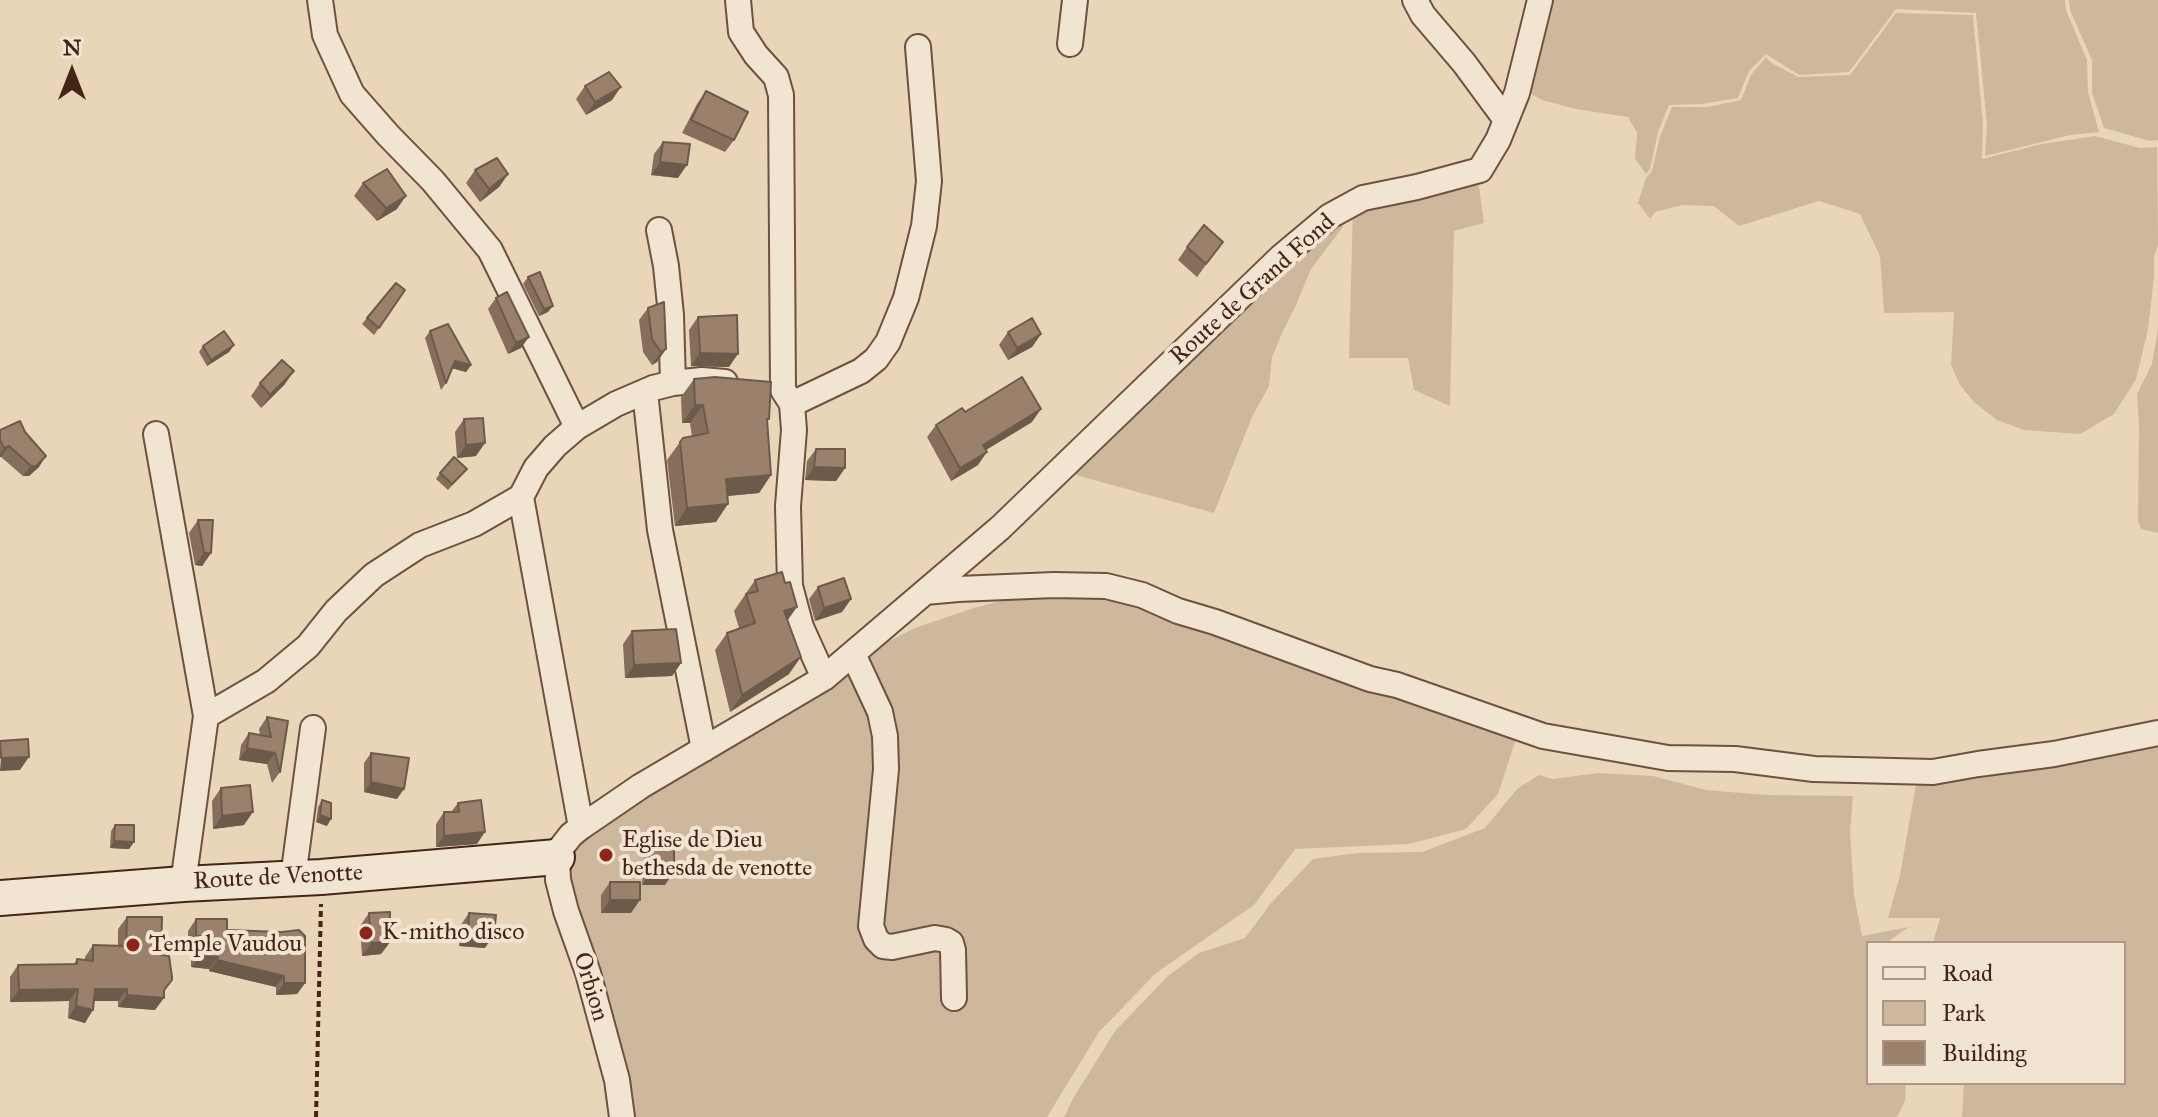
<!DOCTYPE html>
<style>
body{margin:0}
#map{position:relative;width:2158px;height:1117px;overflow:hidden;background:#e9d6b8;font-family:"IM FELL Great Primer",serif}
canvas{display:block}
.legend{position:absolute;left:1866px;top:941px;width:260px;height:144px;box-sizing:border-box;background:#f1e4d1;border:2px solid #ad9887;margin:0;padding:10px 14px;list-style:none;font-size:24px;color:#462517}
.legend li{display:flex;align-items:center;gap:16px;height:40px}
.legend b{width:40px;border:2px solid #ad9887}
.north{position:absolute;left:32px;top:32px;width:80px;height:80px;-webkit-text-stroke:6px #f1e4d1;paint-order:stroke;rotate:0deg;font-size:22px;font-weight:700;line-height:32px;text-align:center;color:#462517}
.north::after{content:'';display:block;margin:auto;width:28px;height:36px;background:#462517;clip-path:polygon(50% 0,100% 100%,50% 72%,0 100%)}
</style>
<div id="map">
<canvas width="2158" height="1117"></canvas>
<ul class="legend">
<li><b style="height:10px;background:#f1e4d1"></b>Road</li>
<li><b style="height:22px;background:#cdb89d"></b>Park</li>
<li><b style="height:22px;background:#9b816b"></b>Building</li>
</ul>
<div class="north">N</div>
</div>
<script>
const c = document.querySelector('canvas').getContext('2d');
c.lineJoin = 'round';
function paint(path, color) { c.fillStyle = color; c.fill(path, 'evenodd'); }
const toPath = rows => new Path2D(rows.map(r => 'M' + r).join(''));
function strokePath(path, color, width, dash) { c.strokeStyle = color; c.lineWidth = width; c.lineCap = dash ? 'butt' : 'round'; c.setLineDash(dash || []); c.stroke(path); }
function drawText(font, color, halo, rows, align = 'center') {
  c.font = font + ' "IM FELL Great Primer",serif'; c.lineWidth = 8; c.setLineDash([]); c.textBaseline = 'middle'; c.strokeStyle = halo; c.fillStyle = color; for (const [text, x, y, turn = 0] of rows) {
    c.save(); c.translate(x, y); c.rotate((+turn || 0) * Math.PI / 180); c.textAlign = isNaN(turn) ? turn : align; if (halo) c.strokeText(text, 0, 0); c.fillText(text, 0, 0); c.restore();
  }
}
const green = toPath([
 [1538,0,2065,0,2066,10,2087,60,2088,92,2099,132,2070,135,1985,156,1987,125,1976,13,1896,9,1849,72,1799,75,1766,54,1749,71,1738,98,1701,104,1669,105,1658,132,1650,169,1646,174,1635,159,1637,133,1628,117,1576,109,1542,100,1522,89],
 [2069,0,2158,0,2158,140,2150,141,2104,128,2092,93,2092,60,2070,10],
 [1896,13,1973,15,1983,124,1982,159,2042,144,2095,136,2140,148,2157,147,2158,244,2154,257,2154,277,2148,330,2136,379,2114,414,2080,434,2024,430,1997,420,1974,402,1960,385,1951,365,1954,312,1884,313,1880,256,1860,214,1819,201,1739,226,1714,206,1683,205,1655,212,1650,219,1638,203,1646,178,1652,171,1660,136,1672,107,1708,107,1741,100,1751,75,1766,57,1770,62,1798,77,1850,75],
 [1478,180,1484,223,1454,231,1450,406,1414,390,1408,358,1349,358,1353,206],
 [1343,208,1343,227,1311,269,1296,305,1282,333,1272,357,1269,386,1252,417,1214,513,1054,469],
 [2158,329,2158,533,2141,529,2138,521,2139,424,2137,394,2152,364],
 [1046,589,1127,599,1372,691,1517,736,1498,794,1466,829,1409,844,1295,849,1254,905,1156,973,1099,1032,1047,1117,620,1117,555,883,577,835,826,673,915,628,974,608],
 [2158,741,2158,1117,1962,1117,1964,1083,2124,1083,2124,943,1933,943,1940,918,1888,918,1900,875,1916,784],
 [1598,773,1653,776,1706,790,1767,795,1853,796,1850,831,1854,895,1862,936,1909,927,1886,943,1868,943,1868,1083,1906,1083,1905,1101,1897,1117,1064,1117,1074,1097,1115,1031,1168,976,1199,953,1245,938,1271,903,1313,859,1357,853,1422,852,1485,828,1517,789,1539,775,1553,779]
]);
const path = toPath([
 [316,1117,321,904]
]);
const street = toPath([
 [320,0,325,35,352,94,388,135,433,181,490,250,577,427],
 [738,0,741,32,756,55,776,77,781,95,783,390,792,404,794,430,788,506,790,586,801,627,824,678],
 [1415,0,1423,15,1464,63,1506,120],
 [1070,44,1075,0],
 [659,230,666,266,671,315,673,383],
 [645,392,660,530,704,749],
 [792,404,861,371,876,359,888,342,906,298,924,226,929,181,918,47],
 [156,434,206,716,183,884],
 [521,497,581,827],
 [925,592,1000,528,1281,257,1330,216,1363,198,1417,187,1480,170,1498,140,1517,93,1540,0],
 [853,654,880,712,885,736,886,769,871,926,876,939,883,946,892,947,935,938,946,940,951,943,953,950,954,998],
 [206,716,266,681,308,646,336,611,374,575,420,545,474,524,521,497,536,468,555,446,577,427,616,404,653,388,673,383,702,380,725,382],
 [293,878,313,728],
 [622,1117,617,1080,588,973,566,911,558,880,557,857,560,849,571,835,581,827,641,786,824,678,925,592,958,589,1054,585,1106,586,1142,595,1178,611,1215,622,1370,679,1397,685,1543,736,1668,758,1735,759,1814,769,1933,772,1978,764,2054,754,2158,733]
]);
const secondary = toPath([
 [0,898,183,884,321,877,557,857]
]);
const wall = toPath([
 [585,86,612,100,586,115,576,99],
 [706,91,734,140,725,152,682,133,697,104],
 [663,142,678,178,651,175,654,154],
 [475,170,508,174,499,187,480,202,466,183],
 [363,183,397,209,377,221,354,196],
 [1223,242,1197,277,1178,260,1187,247],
 [528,277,548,312,539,316,523,284],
 [496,298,521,348,508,354,488,309],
 [648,308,666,349,657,362,652,365,643,352,639,320],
 [698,317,729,367,691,366,689,330],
 [367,318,379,328,374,335,362,324],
 [430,331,471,365,466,372,452,368,446,383,441,390,425,338],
 [1008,332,1041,334,1032,347,1008,360,999,345],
 [234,345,229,352,207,366,199,352,203,346],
 [694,379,767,422,771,475,759,493,728,496,716,522,675,526,667,460,683,438,692,436,690,423,682,423,681,397],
 [260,383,285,384,261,408,251,396],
 [464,419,476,456,457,458,455,432],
 [1032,422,986,450,978,465,951,481,927,437,936,425],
 [0,430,39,467,29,476,23,476,1,457,0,457],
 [816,449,845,468,836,481,805,480,807,461],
 [440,473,462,475,448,490,436,479],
 [198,520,211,553,202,566,195,565,189,533],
 [755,580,787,620,789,674,730,712,715,650,727,633,739,628,734,611],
 [818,587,851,599,842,612,815,621,809,599],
 [632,631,681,663,672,676,625,678,623,644],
 [267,717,280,772,272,783,267,764,239,760,241,745,249,733,260,735,259,729],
 [371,753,397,799,364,792,364,763],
 [221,788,244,825,213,829,212,801],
 [322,800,327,826,316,822,318,807],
 [458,803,477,844,436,847,436,824,444,812,451,812],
 [115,825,134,842,129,849,110,848,111,831],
 [653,844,665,885,642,885,644,857],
 [610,882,631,913,601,913,601,895],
 [369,913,390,942,381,954,362,956,360,926],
 [469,913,485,948,459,946,460,926],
 [127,917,161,955,172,980,164,992,155,1010,118,1007,118,1001,94,1001,85,1023,68,1018,69,1001,10,1002,10,977,18,965,73,965,77,959,85,960,85,957,93,945,118,946,118,929],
 [196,919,227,930,305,983,297,994,276,995,276,987,209,971,209,969,191,967,191,947,188,947,188,931]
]);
const shadedWall = toPath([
 [621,87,612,100,586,115,595,102],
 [660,162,687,165,678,178,651,175],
 [508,174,499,187,480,202,489,189],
 [406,196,397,209,377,221,386,208],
 [553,306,548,312,539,316,544,309],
 [1041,334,1032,347,1008,360,1017,348],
 [529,337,521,348,508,354,516,343],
 [234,345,229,352,207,366,211,360],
 [666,349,657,362,652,365,661,352],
 [700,353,738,354,729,367,691,366],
 [455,361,471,365,466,372,451,368],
 [294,371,285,384,261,408,270,395],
 [695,405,703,405,690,423,682,423],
 [1041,409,1032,422,974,457,983,445],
 [485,443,476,456,457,458,466,445],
 [9,446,1,457,0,457,0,454,4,448],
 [987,452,978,465,951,481,960,468],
 [46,456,39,467,29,476,23,476,31,466],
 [814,467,845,468,836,481,805,480],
 [771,475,759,493,714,497,726,479],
 [728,504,716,522,675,526,687,508],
 [204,553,211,553,202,566,195,565],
 [851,599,842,612,815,621,824,608],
 [797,607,785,624,784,611],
 [801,657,789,674,730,712,742,695],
 [681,663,672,676,625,678,634,665],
 [247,748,275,753,267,764,239,760],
 [29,757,20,770,0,771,1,758],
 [371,782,404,789,397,799,364,792],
 [253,812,244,825,213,829,222,816],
 [320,815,331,819,327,826,316,822],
 [485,832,477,844,436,847,444,836],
 [114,841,134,842,129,849,110,848],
 [651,872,674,872,665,885,642,885],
 [610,900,640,900,631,913,601,913],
 [468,934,494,935,485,948,459,946],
 [196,936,200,936,191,947,188,947],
 [390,942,381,954,362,956,371,943],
 [200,956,218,957,209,969,191,967],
 [217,960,284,976,276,987,209,971],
 [284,983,305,983,297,994,276,995],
 [78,989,69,1001,10,1002,19,990],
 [95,989,127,989,118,1001,87,1001],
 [127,995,159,998,164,998,155,1010,118,1007],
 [76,1006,93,1010,85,1023,68,1018]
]);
const building = toPath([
 [609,72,621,87,595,102,585,86,609,72],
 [706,91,748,112,734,140,691,120,706,91],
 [663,142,690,144,687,165,660,162,663,142],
 [497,158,508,174,489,189,475,170,497,158],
 [387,169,406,196,386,208,363,183,387,169],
 [1204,225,1223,242,1206,264,1187,247,1204,225],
 [540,272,553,306,544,309,528,277,540,272],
 [396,283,405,290,379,328,367,318,396,283],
 [507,292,529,337,516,343,496,298,507,292],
 [664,302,666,349,661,352,652,339,648,308,664,302],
 [737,315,738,354,700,353,698,317,737,315],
 [1032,318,1041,334,1017,348,1008,332,1032,318],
 [448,324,471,365,455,361,446,383,430,331,448,324],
 [224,331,234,345,211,360,203,346,224,331],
 [282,360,294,371,270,395,260,383,282,360],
 [715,377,771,382,769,419,767,419,771,475,726,479,728,504,687,508,680,442,683,438,708,433,703,405,695,405,694,379,715,377],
 [1022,377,1041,409,983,445,987,452,960,468,936,425,962,408,965,412,1022,377],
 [483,418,485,443,466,445,464,419,483,418],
 [20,421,25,432,46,456,36,466,31,466,9,446,4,448,0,440,0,430,20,421],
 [816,449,845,449,845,468,814,467,816,449],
 [454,457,467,469,452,484,440,473,454,457],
 [198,520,213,520,211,553,204,553,198,520],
 [782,572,785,583,790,582,797,607,784,611,801,657,742,695,727,633,755,623,746,594,758,591,755,580,782,572],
 [844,578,851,599,824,608,818,587,844,578],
 [676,629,681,663,634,665,632,631,676,629],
 [267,717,288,721,280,772,275,753,247,748,249,733,271,737,267,717],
 [28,739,29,757,1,758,0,741,28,739],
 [371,753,409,758,404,789,371,782,371,753],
 [250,785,253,812,222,816,221,788,250,785],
 [322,800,331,803,331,819,320,815,322,800],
 [481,800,485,832,444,836,444,812,459,812,458,803,481,800],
 [115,825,134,825,134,842,114,841,115,825],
 [653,844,674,846,674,872,651,872,653,844],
 [610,882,640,882,640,900,610,900,610,882],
 [390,912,390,942,371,943,369,913,390,912],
 [469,913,496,915,494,935,468,934,469,913],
 [127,917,162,917,161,955,169,956,172,977,172,980,164,990,164,998,127,995,127,989,95,989,93,1010,76,1006,78,989,19,990,18,965,77,964,77,959,93,961,93,945,126,946,127,917],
 [196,919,227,919,227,930,282,932,299,930,305,936,305,983,284,983,284,976,217,960,218,957,200,956,200,936,196,936,196,919]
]);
const markers = [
 [606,855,8,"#8f2418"],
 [366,933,8,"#8f2418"],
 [133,945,8,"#8f2418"]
];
const streetNames = [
 ["Route de Grand Fond",1253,290,-42],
 ["Route de Venotte",278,878,-3],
 ["Orbion",590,987,73]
];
const poiNames = [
 ["Eglise de Dieu",622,841],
 ["bethesda de venotte",622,869],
 ["K-mitho disco",382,933],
 ["Temple Vaudou",149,945]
];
paint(green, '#cdb89d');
strokePath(street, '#6f513f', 28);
strokePath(secondary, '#462517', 38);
strokePath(path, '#462517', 4, [6, 4]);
strokePath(street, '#f1e4d1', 24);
strokePath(secondary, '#f1e4d1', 34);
paint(wall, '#856f5c');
paint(shadedWall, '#6c5a4b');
paint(building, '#9b816b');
strokePath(building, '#6c5a4b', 2);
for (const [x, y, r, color] of markers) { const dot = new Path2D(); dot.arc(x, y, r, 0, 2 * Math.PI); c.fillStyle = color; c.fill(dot); strokePath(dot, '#f1e4d1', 3); }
drawText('24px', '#462517', '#f1e4d1', streetNames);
drawText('24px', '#462517', '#f1e4d1', poiNames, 'left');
</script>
